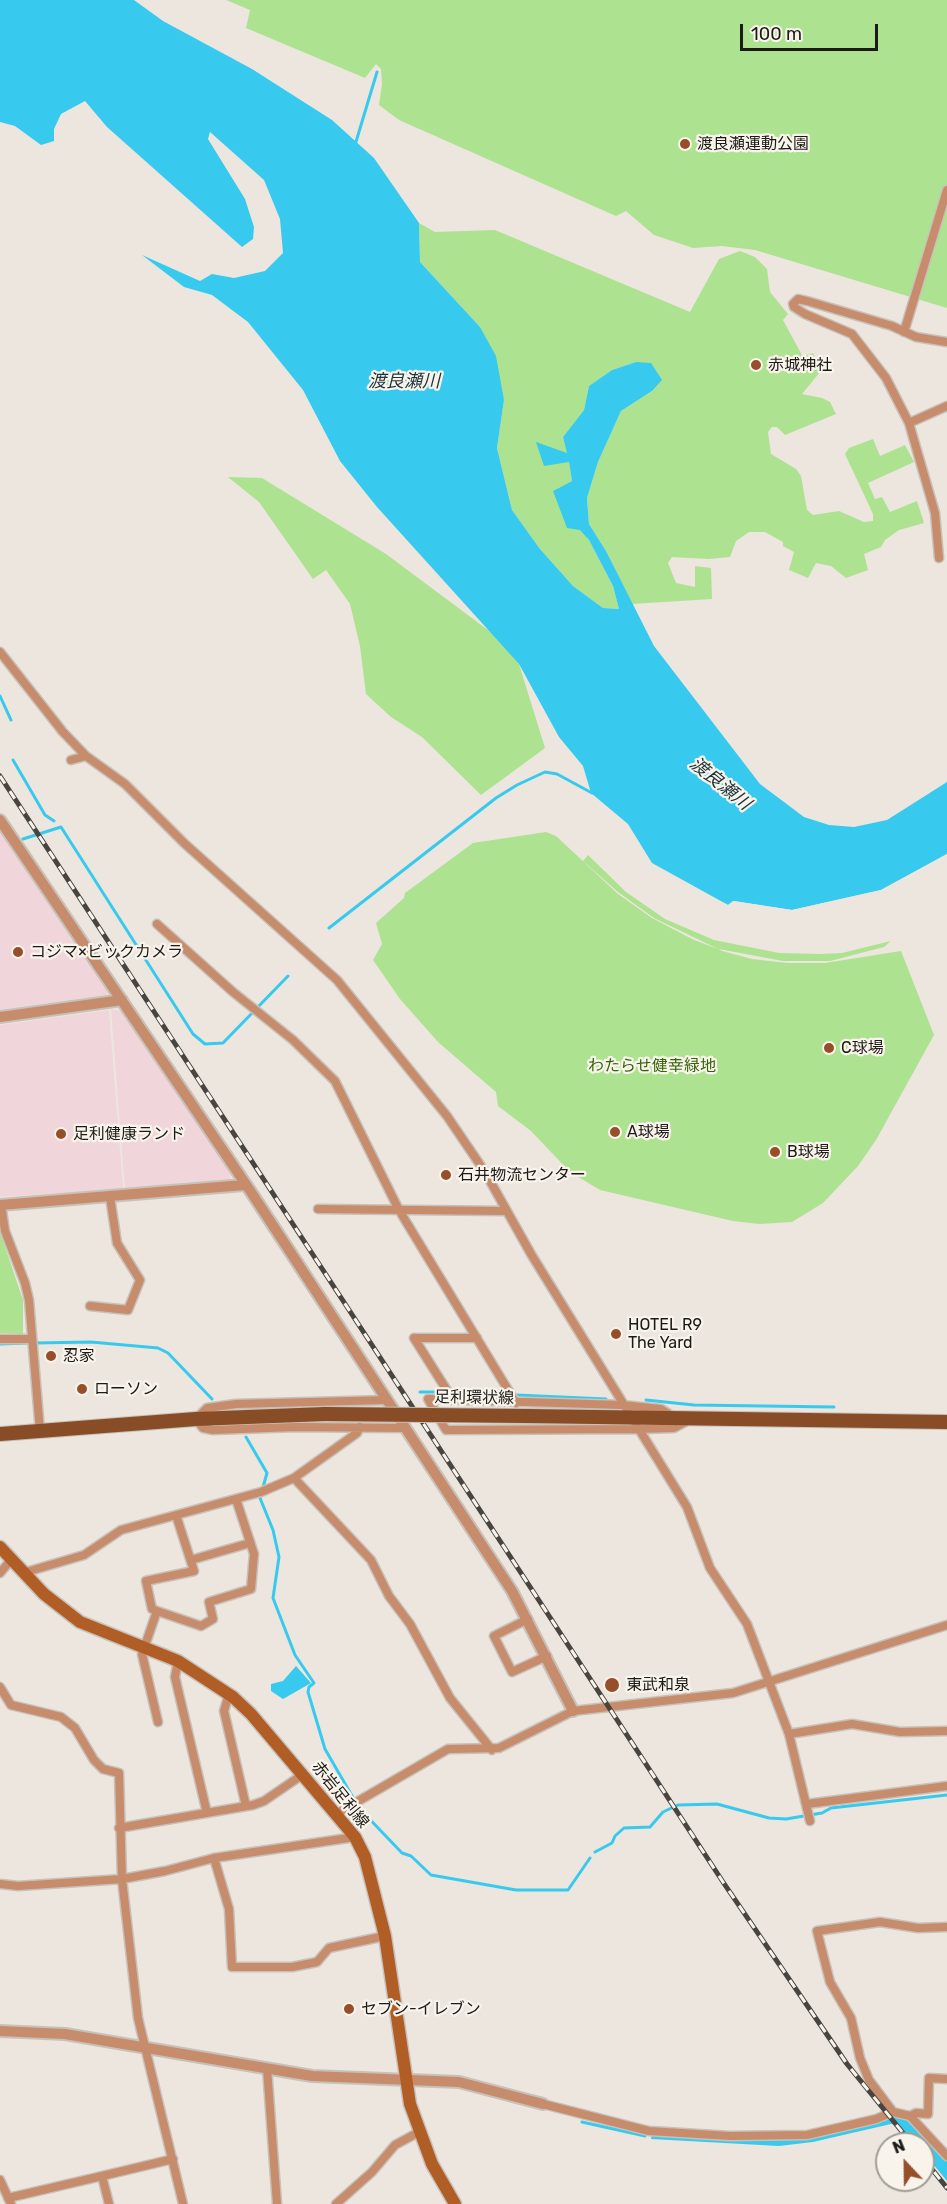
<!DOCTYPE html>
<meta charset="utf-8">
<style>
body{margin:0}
#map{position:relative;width:947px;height:2204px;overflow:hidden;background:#ece6de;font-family:Rubik,sans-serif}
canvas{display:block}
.north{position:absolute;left:875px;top:2132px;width:60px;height:60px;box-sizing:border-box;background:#f9f4eb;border:2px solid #a19d96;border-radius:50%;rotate:338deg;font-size:16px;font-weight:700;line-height:24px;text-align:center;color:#1c1a17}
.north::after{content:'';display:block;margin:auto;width:21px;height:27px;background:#964f29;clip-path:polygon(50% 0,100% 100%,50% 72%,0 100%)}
.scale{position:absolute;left:740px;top:24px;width:138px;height:27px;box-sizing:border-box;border:3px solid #1c1a17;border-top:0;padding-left:8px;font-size:18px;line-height:21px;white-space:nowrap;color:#1c1a17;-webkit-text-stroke:4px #f9f4eb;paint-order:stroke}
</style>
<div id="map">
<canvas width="947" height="2204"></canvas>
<div class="north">N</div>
<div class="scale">100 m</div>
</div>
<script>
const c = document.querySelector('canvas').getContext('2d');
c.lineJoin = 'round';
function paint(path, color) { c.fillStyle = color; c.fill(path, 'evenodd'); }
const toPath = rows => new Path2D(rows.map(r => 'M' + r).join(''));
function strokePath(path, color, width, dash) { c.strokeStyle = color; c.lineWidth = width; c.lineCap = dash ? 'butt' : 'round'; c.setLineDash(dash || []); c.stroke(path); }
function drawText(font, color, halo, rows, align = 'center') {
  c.font = font + ' Rubik,"Noto Sans JP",sans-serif'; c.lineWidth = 4.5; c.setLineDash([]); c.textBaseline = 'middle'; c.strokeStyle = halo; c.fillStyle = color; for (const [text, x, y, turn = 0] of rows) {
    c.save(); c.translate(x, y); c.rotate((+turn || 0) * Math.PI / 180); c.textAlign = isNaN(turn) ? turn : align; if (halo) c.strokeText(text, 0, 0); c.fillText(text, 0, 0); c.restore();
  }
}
const commercial = toPath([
 [0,827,105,986,109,991,106,995,0,1010],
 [111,1009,123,1011,230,1173,231,1179,125,1190],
 [109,1010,123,1189,0,1197,0,1025]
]);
const green = toPath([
 [226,0,947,0,947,308,755,250,722,246,693,248,654,235,626,211,616,216,399,120,379,105,382,84,381,69,376,64,365,78,246,28,250,10],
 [419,223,435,232,495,230,690,312,719,259,740,251,755,257,767,269,770,292,788,314,783,320,803,357,813,353,821,371,802,394,822,398,830,402,836,414,785,435,777,427,772,427,768,432,771,454,796,469,801,476,807,510,813,515,839,511,864,522,873,521,873,514,845,454,849,448,873,439,880,456,905,445,914,462,868,483,875,499,882,497,890,512,917,501,924,523,899,530,885,540,881,547,864,554,868,570,846,578,831,566,816,563,808,578,789,570,794,552,783,546,783,542,765,532,749,532,736,541,730,557,709,559,672,557,668,563,676,583,695,587,695,566,711,568,712,599,632,604,606,551,589,524,587,498,598,462,621,411,652,391,636,362,612,370,589,386,584,410,563,437,568,454,536,443,569,461,572,481,553,491,589,540,613,586,619,609,603,608,573,586,540,549,512,510,497,448,504,400,480,327,420,262],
 [228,477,262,478,386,554,496,636,519,664,545,748,481,795,422,737,391,717,366,694,360,646,350,604,326,570,313,579,259,502],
 [546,832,556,836,618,894,652,918,694,940,718,949,654,918,618,892,583,861,588,855,626,892,665,919,714,940,779,953,820,954,842,953,891,941,884,947,830,961,783,961,719,949,722,951,752,959,787,963,825,963,901,951,934,1035,876,1140,858,1166,823,1203,792,1222,759,1224,733,1221,600,1190,570,1172,531,1131,498,1106,496,1092,438,1042,400,999,373,960,382,944,376,923,404,898,405,893,473,843],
 [0,1232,23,1300,23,1334,0,1333]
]);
const water = toPath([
 [0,0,134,0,163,21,252,69,332,120,374,158,419,223,420,262,480,327,496,356,504,400,497,448,512,510,540,549,573,586,603,608,619,609,613,586,589,540,580,530,567,528,553,491,572,481,569,462,544,466,536,442,567,453,563,437,584,410,589,386,612,370,636,362,651,363,662,380,652,391,621,411,598,462,587,498,589,524,606,551,654,646,760,784,804,817,829,825,854,827,887,820,947,782,947,854,881,890,792,910,734,901,728,905,652,863,628,824,591,793,583,766,559,737,519,664,377,507,340,461,303,390,248,322,212,295,184,287,142,255,200,281,212,274,234,278,265,271,283,253,280,219,264,180,210,132,208,139,245,199,254,227,253,239,242,247,107,127,85,101,61,114,54,129,54,141,41,145,15,126,0,122],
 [296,1666,311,1683,283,1699,271,1691,271,1684,283,1681],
 [893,2114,909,2118,947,2159,947,2181,923,2152,923,2144,916,2144,899,2125,891,2124,813,2142,779,2146,651,2139,652,2134,777,2138]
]);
const pier = toPath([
 [947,854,944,861,882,893,855,901,792,913,734,904,728,908,675,879,728,905,733,901,792,910,881,890]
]);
const stream = toPath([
 [355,145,377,72],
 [0,696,11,720],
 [13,760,45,815,54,821],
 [23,839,61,827,193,1034,205,1044,223,1043,288,976],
 [329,928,496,798,517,785,545,772,557,774,592,793],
 [35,1343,91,1342,158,1348,168,1353,212,1399],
 [0,1344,28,1343],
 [420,1392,444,1392],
 [458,1393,503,1394],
 [516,1395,606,1399],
 [646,1400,694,1405,834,1407],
 [246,1437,267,1473,260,1498,273,1530,279,1557,273,1598,295,1655,314,1683,309,1687,308,1692,325,1749,359,1808,402,1853,411,1856,431,1875,516,1890,568,1890,590,1858],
 [595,1852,612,1843,615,1836,624,1828,650,1827,663,1812,678,1805,717,1804,769,1818,786,1819,822,1813,831,1808,947,1795],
 [582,2122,645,2136]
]);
const minor = toPath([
 [904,332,947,190],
 [909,423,947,406],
 [939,558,935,513,909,423,886,378,852,334,805,314,794,307,793,304,798,299,807,301,892,326,916,337,947,342],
 [0,652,63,732,86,756,125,784,184,843,337,980,447,1116,485,1172,531,1254,687,1507,710,1568,747,1624,789,1734,810,1821],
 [71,760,86,756],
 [157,924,233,992,293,1040,335,1081,399,1210,516,1403],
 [1,1204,5,1231,25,1283,29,1300,40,1431],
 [318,1209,505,1211],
 [90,1306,128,1310,140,1280,117,1243,110,1197],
 [414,1338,453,1400],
 [414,1338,477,1338],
 [0,1339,31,1339],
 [388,1400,236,1404,207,1408,196,1419,203,1428,213,1430,296,1427,405,1428],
 [672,1416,661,1409,622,1405,428,1399,446,1430,638,1429,674,1428,689,1420],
 [294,1478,371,1560,389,1596,410,1624,450,1698,492,1750],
 [191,1560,250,1543],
 [0,1573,10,1561],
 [23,1573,84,1555,121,1530,261,1492,294,1478,357,1433,360,1427],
 [157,1611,201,1626,213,1619,209,1602,251,1589,254,1554,236,1499],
 [528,1619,494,1636,512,1672,547,1656],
 [178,1661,175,1677,207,1813],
 [0,1687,11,1705,61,1717,75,1728,94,1760,103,1769,119,1773,122,1879,138,2018,183,2204],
 [229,1694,224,1711,246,1806],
 [158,1722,142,1654,157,1611,152,1609,146,1581,194,1571,176,1515],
 [789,1734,852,1724,900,1732,947,1731],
 [807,1804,947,1786],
 [336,1814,448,1749,499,1748,573,1711,733,1693,947,1625],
 [119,1828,253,1805,264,1801,302,1775],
 [214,1858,229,1909,232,1967,292,1967,317,1962,329,1948,385,1936],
 [0,1884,18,1886,122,1879,165,1871,214,1858,355,1837],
 [267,2068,277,2204],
 [543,2104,649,2131,730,2136,807,2135,876,2119,893,2112,910,2116,947,2156],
 [893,2112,869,2080,860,2058,851,2018,830,1982,817,1931,880,1922,918,1928,947,1927],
 [910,2116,916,2113,928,2114,929,2078,947,2079],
 [102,2176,173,2159],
 [0,2180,11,2204],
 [8,2198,102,2176,109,2204],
 [336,2204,372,2172,395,2145,419,2132]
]);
const tertiary = toPath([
 [0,820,251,1192,512,1591,573,1711],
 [0,1017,122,1000],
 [0,1205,244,1185],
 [0,2031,65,2034,312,2076,459,2082,543,2104]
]);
const secondary = toPath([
 [0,1547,44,1594,80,1622,178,1661,233,1697,251,1714,355,1837,365,1857,385,1936,410,2104,432,2164,455,2204]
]);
const primary = toPath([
 [526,1416,947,1422],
 [0,1434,196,1419,325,1414]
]);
const rail = toPath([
 [0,776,723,1882,847,2064,912,2144],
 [923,2158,947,2188]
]);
const primaryBridge = toPath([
 [325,1414,526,1416]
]);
const markers = [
 [685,144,6,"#964f29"],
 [756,365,6,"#964f29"],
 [18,952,6,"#964f29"],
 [829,1048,6,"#964f29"],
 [615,1132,6,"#964f29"],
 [61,1134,6,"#964f29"],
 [775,1152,6,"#964f29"],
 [446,1175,6,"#964f29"],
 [616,1334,6,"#964f29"],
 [51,1356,6,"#964f29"],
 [82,1389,6,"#964f29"],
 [612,1685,8,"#964f29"],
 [349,2009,6,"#964f29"]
];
const poiNames = [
 ["渡良瀬運動公園",697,144],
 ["赤城神社",768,365],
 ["コジマ×ビックカメラ",30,952],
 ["C球場",841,1048],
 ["A球場",627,1132],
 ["足利健康ランド",73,1134],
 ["B球場",787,1152],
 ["石井物流センター",458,1175],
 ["HOTEL R9",628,1325],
 ["The Yard",628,1343],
 ["忍家",63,1356],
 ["ローソン",94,1389],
 ["東武和泉",626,1685],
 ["セブン-イレブン",361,2009]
];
const parkNames = [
 ["わたらせ健幸緑地",652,1066]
];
const streetNames = [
 ["足利環状線",474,1398,1],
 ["赤岩足利線",340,1795,51]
];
const waterNames = [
 ["渡良瀬川",404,382],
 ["渡良瀬川",720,784,39]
];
paint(commercial, '#f0d6da');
paint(green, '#ade291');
paint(water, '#37caee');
paint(pier, '#ece6de');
strokePath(stream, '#37caee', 3);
strokePath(minor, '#c7c1ba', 11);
strokePath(tertiary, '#c7c1ba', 14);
strokePath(secondary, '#c7c1ba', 15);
strokePath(primary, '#c7c1ba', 16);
strokePath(minor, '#c68c6b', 8);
strokePath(tertiary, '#c68c6b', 10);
strokePath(secondary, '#b15d26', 12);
strokePath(primary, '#884c26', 14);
strokePath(rail, '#484541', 5);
strokePath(rail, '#f9f4eb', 3, [9]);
strokePath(primaryBridge, '#c7c1ba', 16, []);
strokePath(primaryBridge, '#884c26', 14);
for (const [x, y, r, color] of markers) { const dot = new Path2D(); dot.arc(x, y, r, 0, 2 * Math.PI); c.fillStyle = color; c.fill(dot); strokePath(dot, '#f9f4eb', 2); }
drawText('16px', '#1c1a17', '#f9f4eb', poiNames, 'left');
drawText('16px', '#336408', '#f9f4eb', parkNames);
drawText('16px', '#1c1a17', '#f9f4eb', streetNames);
drawText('italic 18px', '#1d343b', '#f9f4eb', waterNames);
</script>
